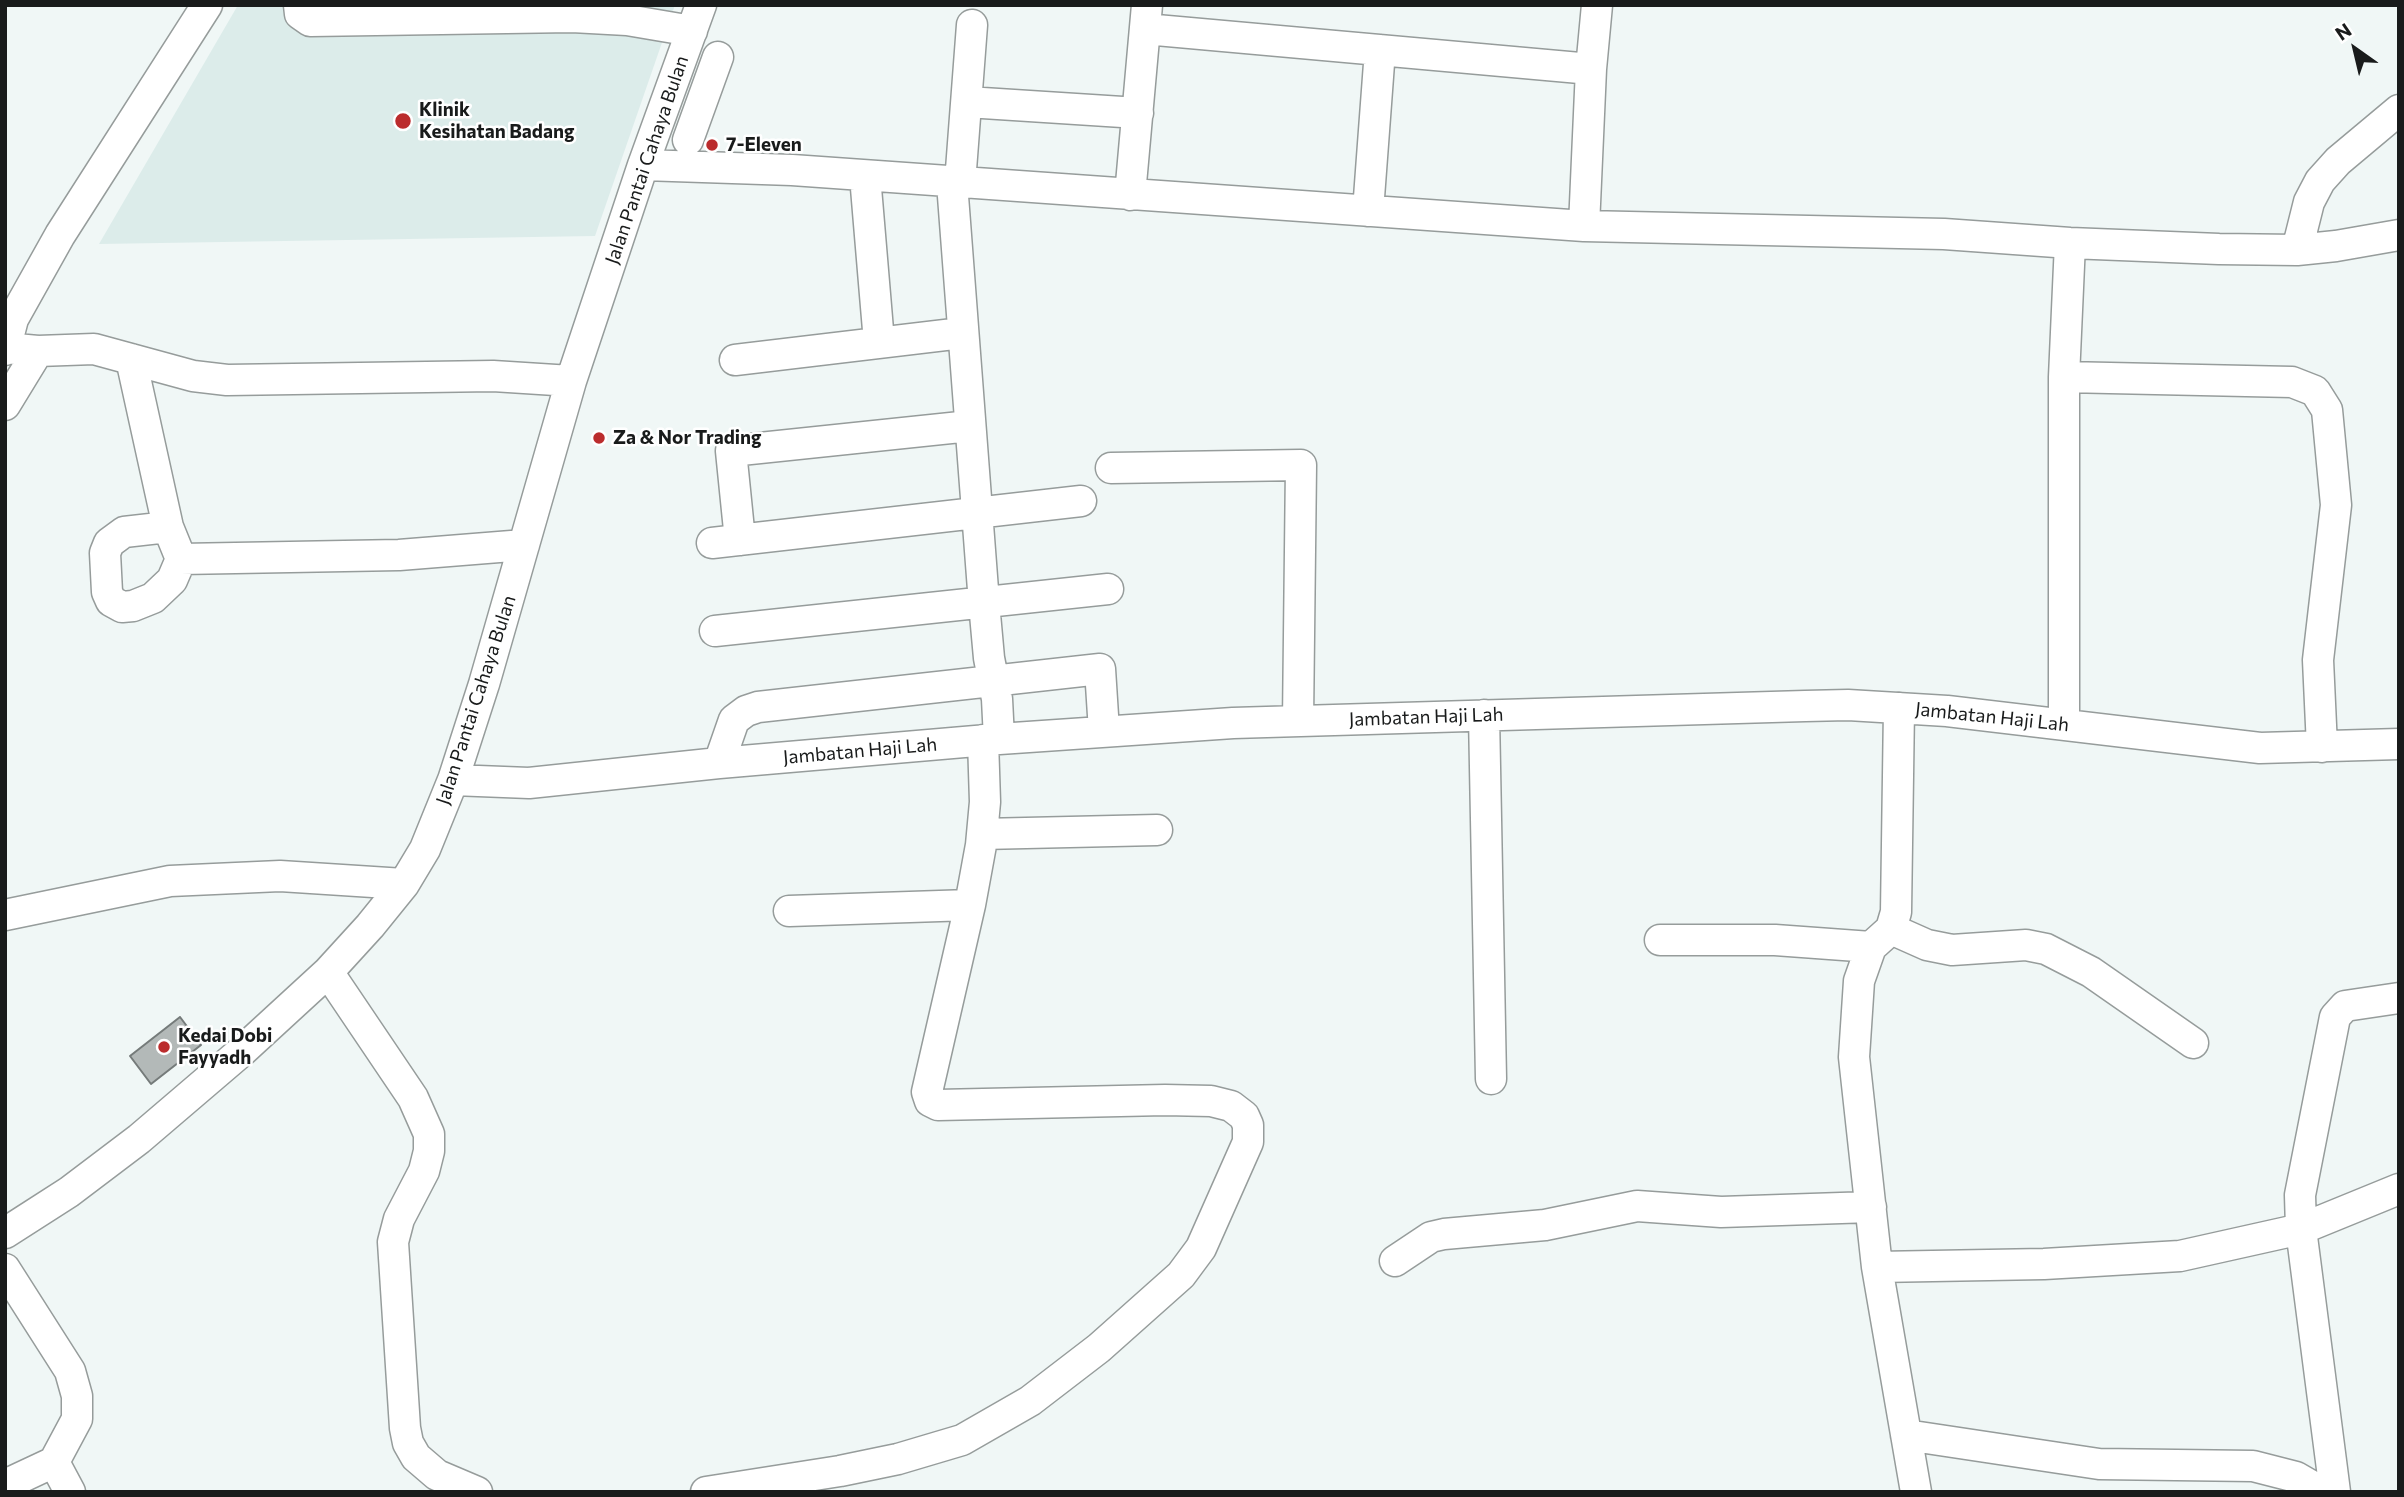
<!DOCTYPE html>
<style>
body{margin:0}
#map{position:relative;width:2404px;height:1497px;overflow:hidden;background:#f0f7f6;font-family:Commissioner,sans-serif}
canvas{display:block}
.frame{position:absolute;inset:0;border:7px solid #191b1b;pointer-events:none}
.north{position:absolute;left:2320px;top:14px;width:70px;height:70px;-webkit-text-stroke:5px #fff;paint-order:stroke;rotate:326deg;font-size:19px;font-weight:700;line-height:28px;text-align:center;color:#191b1b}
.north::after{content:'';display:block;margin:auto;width:24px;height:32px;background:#191b1b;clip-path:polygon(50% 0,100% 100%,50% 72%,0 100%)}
</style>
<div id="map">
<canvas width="2404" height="1497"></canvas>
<div class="frame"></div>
<div class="north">N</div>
</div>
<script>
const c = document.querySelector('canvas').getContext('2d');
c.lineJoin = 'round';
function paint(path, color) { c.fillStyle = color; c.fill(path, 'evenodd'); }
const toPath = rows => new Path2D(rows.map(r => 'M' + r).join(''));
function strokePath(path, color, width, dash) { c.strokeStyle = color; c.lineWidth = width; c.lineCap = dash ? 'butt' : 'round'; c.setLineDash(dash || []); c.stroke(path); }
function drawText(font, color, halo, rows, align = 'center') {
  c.font = font + ' Commissioner,sans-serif'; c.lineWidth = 5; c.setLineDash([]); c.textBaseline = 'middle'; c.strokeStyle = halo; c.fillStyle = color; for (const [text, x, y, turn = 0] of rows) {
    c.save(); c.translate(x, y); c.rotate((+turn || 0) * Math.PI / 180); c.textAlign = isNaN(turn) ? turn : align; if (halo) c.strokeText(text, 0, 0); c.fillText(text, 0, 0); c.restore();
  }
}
const built = toPath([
 [238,5,675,5,595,236,99,244]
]);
const building = toPath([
 [180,1017,201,1045,151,1084,130,1056,180,1017]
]);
const minor = toPath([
 [299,5,300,14,310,21,572,17,627,20,692,31],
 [1145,29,1591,69],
 [967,102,1138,113],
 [688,140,718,57],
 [643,165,792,170,1584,226,1944,234,2070,243,2219,249,2297,250,2336,246,2399,235],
 [865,176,879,342],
 [952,183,984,603,989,658,997,699,999,739],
 [960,183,972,25],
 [1130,195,1147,5],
 [1368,211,1380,50],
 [1584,226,1591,69,1597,5],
 [2297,250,2309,202,2320,181,2338,161,2399,110],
 [5,348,38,351,94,349,193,376,227,380,493,376,571,381],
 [5,350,13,319,60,235,207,5],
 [131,359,168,527,181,559,172,580,153,598,133,606,122,607,111,601,107,592,105,553,109,543,124,532,168,527],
 [735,360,962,333],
 [2064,377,2292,382,2315,391,2327,410,2336,505,2318,660,2322,747],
 [5,405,38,351],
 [1111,468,1301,465,1298,721],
 [740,540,731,451,970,426],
 [712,543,1081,501],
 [181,559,399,555,524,545],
 [715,631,1108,589],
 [1899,708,1896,912,1891,929,1871,947,1859,981,1854,1057,1877,1267,1916,1492],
 [1484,715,1491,1079],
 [2064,724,2064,377,2070,243],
 [719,763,734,720,746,711,758,707,1100,669,1104,731],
 [453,780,529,783,719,763,999,739,1233,723,1805,706,1848,705,1947,711,2260,748,2399,744],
 [982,834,1157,830],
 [789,911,970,905],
 [5,915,170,881,280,876,404,884],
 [1891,929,1927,945,1952,950,2026,945,2046,949,2091,972,2193,1043],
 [1660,940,1775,940,1871,947],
 [328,972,413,1098,429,1134,429,1151,424,1171,399,1219,393,1242,405,1428,408,1443,416,1457,437,1475,477,1492],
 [5,1233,69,1192,139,1139,242,1051,328,972,370,926,404,884,425,849,453,780,484,684,571,381,643,165,701,5],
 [1395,1261,1431,1237,1444,1234,1545,1225,1637,1206,1721,1212,1871,1207],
 [1877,1267,2044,1264,2180,1256,2301,1229,2399,1189],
 [5,1269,70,1371,77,1396,77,1419,54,1462,70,1492],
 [1906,1435,2099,1464,2253,1466,2296,1477,2322,1492],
 [5,1485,54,1462],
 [706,1492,840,1471,898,1459,962,1440,1030,1401,1099,1348,1181,1275,1201,1248,1248,1142,1248,1125,1244,1116,1231,1106,1211,1101,1165,1100,938,1105,930,1101,927,1092,970,905,981,845,985,802,983,740],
 [2335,1492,2301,1229,2300,1195,2335,1017,2345,1006,2399,998]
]);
const markers = [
 [403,121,9,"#bb2c2d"],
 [712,145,7,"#bb2c2d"],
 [599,438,7,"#bb2c2d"],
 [164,1047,7,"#bb2c2d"]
];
const poiNames = [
 ["Klinik",419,110],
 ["Kesihatan Badang",419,132],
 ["7-Eleven",726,145],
 ["Za & Nor Trading",613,438],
 ["Kedai Dobi",178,1036],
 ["Fayyadh",178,1058]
];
const streetNames = [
 ["Jalan Pantai Cahaya Bulan",647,160,-71],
 ["Jalan Pantai Cahaya Bulan",476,700,-72],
 ["Jambatan Haji Lah",1426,717,-2],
 ["Jambatan Haji Lah",1992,717,6],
 ["Jambatan Haji Lah",860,751,-5]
];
paint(built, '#dcecea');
paint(building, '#b3b9b8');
strokePath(building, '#757b7a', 2);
strokePath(minor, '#969c9b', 33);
strokePath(minor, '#fff', 30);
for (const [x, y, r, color] of markers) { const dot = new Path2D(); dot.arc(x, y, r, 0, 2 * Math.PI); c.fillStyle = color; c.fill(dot); strokePath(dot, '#fff', 2.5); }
drawText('bold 19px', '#191b1b', '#fff', poiNames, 'left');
drawText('19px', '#191b1b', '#fff', streetNames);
</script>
